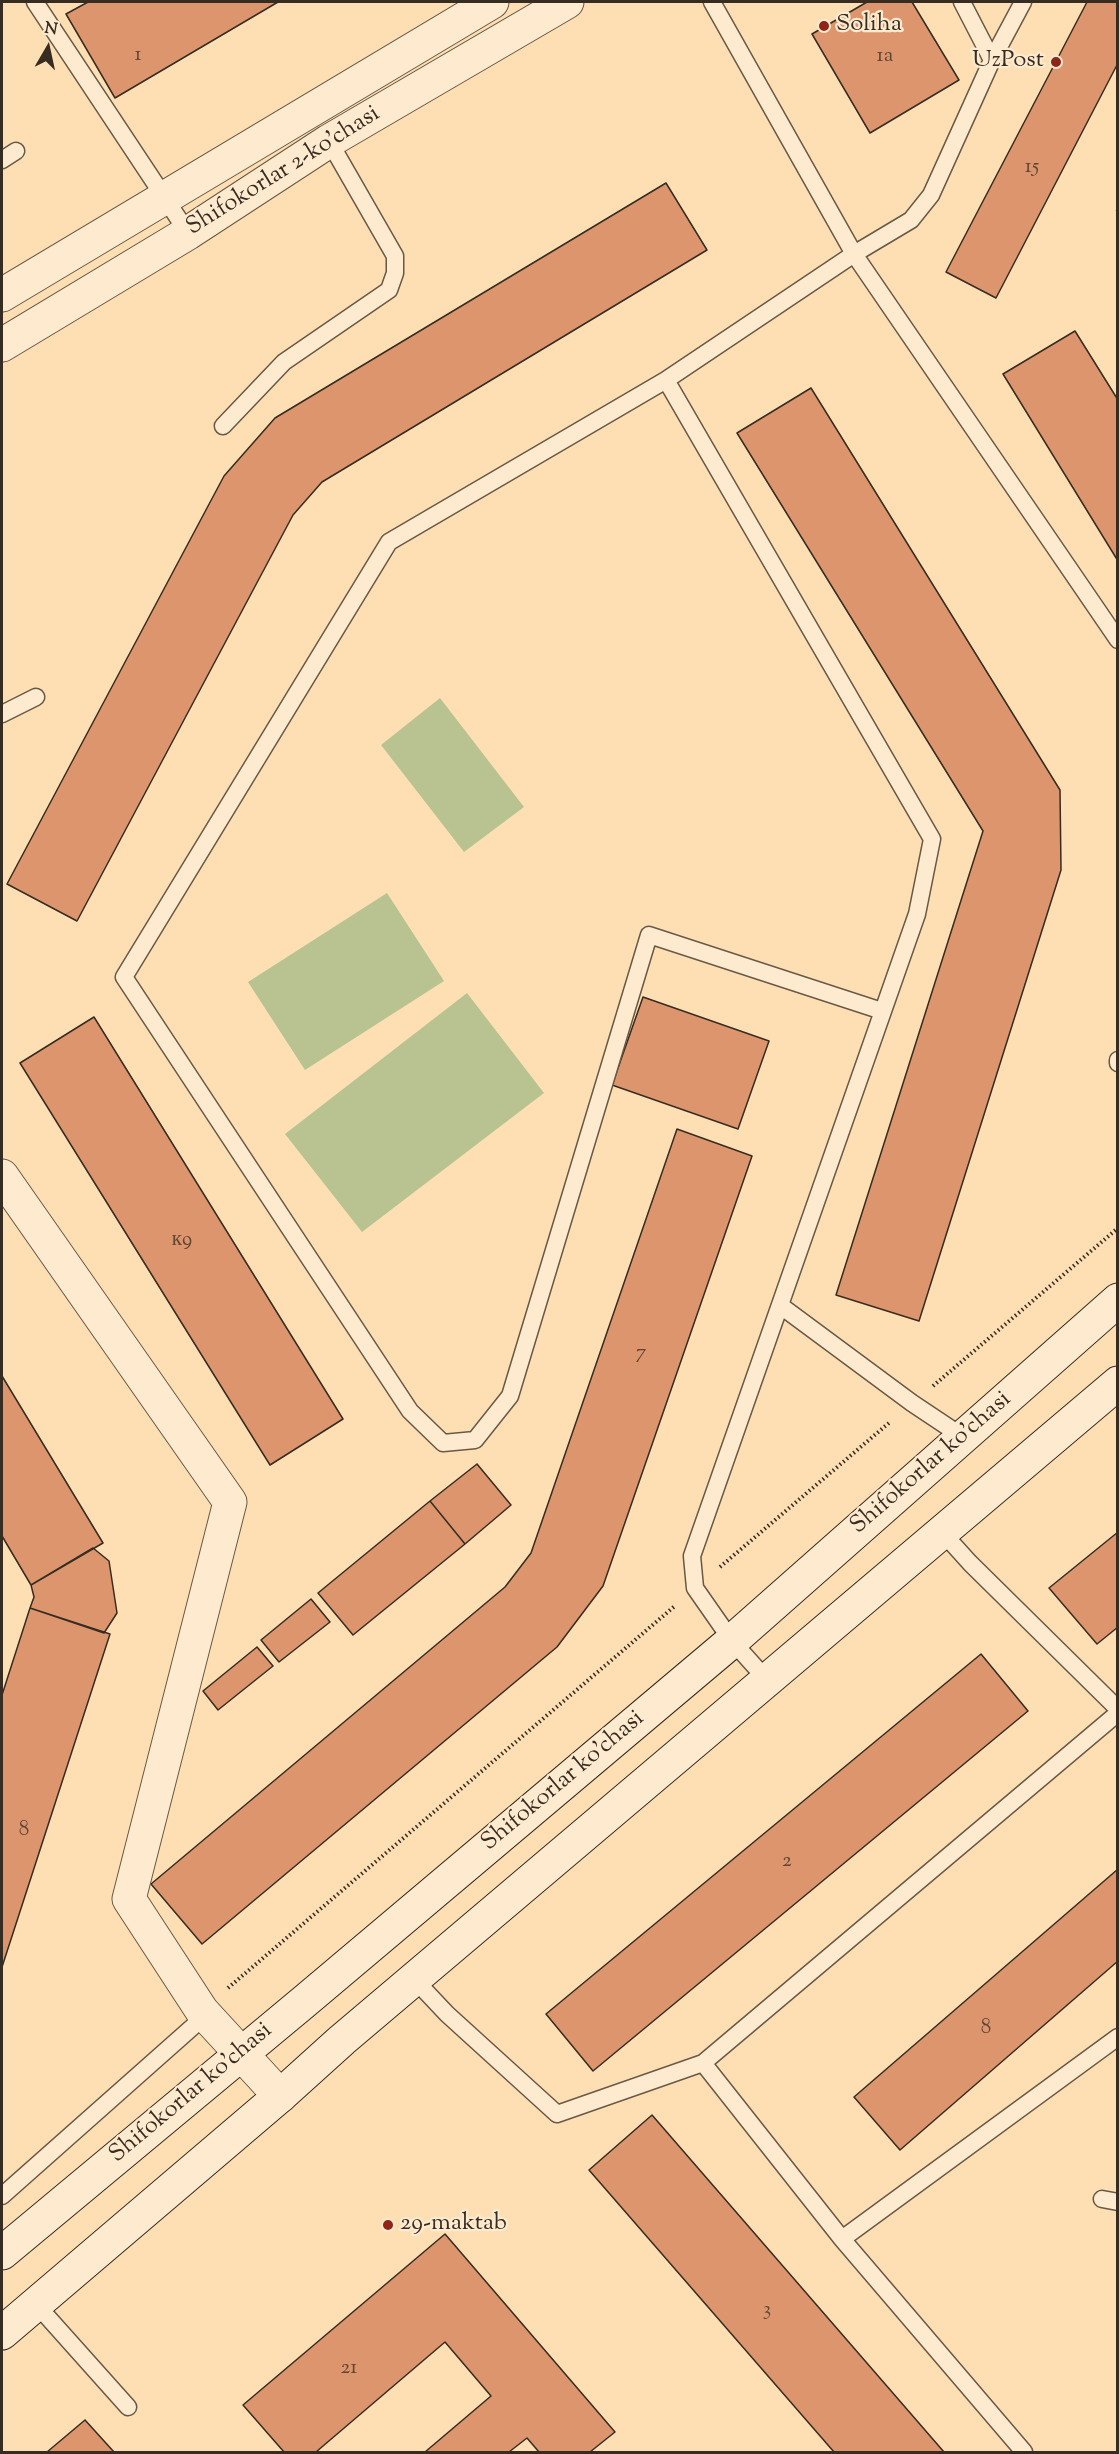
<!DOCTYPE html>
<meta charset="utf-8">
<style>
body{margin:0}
#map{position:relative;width:1119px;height:2454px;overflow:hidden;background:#fddfb3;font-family:"Sorts Mill Goudy",serif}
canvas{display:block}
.frame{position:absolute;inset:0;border:3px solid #362c22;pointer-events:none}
.north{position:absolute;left:18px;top:18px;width:60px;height:60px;-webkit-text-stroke:4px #feeace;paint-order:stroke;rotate:9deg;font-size:16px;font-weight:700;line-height:24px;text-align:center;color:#362c22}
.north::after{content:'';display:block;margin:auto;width:21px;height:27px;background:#362c22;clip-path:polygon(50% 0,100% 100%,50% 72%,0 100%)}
</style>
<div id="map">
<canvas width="1119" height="2454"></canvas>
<div class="frame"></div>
<div class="north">N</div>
</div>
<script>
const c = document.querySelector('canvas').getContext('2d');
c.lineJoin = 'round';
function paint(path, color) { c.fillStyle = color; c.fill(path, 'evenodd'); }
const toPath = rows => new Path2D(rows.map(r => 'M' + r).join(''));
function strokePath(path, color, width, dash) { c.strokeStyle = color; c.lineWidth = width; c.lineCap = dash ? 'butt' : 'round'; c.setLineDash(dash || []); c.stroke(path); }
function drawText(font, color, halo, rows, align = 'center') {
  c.font = font + ' "Sorts Mill Goudy",serif'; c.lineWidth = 4.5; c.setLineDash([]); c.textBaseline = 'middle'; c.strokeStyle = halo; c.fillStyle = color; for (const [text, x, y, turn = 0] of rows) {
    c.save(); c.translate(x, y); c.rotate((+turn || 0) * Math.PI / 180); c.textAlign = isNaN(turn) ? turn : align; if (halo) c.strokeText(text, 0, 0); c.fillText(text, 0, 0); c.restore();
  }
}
const green = toPath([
 [440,698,524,807,464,852,381,745],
 [387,893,444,981,305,1070,248,982],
 [467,993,544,1093,362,1232,285,1134]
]);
const building = toPath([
 [88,2,278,2,115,98,66,14,88,2],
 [867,2,912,2,959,80,870,133,812,34,867,2],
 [1087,2,1118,2,1118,63,996,298,946,272,1087,2],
 [666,183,707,250,322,482,293,515,77,921,7,884,224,476,275,418,666,183],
 [1075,331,1118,400,1118,561,1003,374,1075,331],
 [811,388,1060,790,1061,870,919,1321,836,1295,983,831,737,433,811,388],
 [643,997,769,1041,738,1129,612,1085,643,997],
 [94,1017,343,1419,270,1465,20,1063,94,1017],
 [677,1129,752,1156,603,1586,557,1647,202,1944,151,1884,505,1587,531,1553,677,1129],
 [2,1376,103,1543,31,1585,2,1536,2,1376],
 [477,1464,511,1505,465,1544,430,1501,477,1464],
 [430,1501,465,1544,353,1635,318,1593,430,1501],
 [1118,1532,1118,1627,1097,1644,1049,1588,1118,1532],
 [93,1548,109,1561,117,1613,104,1633,30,1608,34,1597,31,1585,93,1548],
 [311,1599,330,1622,279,1662,261,1640,311,1599],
 [30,1608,110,1634,2,1967,2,1695,30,1608],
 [257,1647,273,1666,218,1710,203,1691,257,1647],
 [981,1654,1028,1711,593,2071,546,2014,981,1654],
 [1118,1869,1118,1961,900,2150,854,2097,1118,1869],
 [652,2115,944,2452,834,2452,589,2170,652,2115],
 [445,2234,615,2432,590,2452,539,2452,527,2438,509,2452,425,2452,491,2396,445,2342,316,2452,284,2452,243,2405,445,2234],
 [85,2420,114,2452,47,2452,85,2420]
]);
const path = toPath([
 [1117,212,1118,211],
 [933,1386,1118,1228],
 [720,1567,890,1422],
 [228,1988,676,1605]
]);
const service = toPath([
 [35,2,188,233],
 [712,2,854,254,1118,640],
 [962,2,992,60],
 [2,160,16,151],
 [666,380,932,839,917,914,692,1556,695,1588,732,1641,767,1680],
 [223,426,284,362,389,290,395,273,395,256,329,141],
 [2,714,36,697],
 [882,1011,649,935,510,1396,475,1440,443,1443,410,1411,124,977,389,542,666,380,854,254,911,220,931,195,992,60,1023,2],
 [1118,1060,1118,1063],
 [781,1306,912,1403,963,1437],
 [942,1532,970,1563,1118,1709],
 [414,1979,447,2014,557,2114,703,2063,1118,1713],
 [703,2063,842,2239,1024,2452],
 [2,2196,206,2015],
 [1102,2199,1118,2202],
 [842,2239,1118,2037],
 [36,2304,128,2407]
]);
const minor = toPath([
 [2,1176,230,1502,129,1899,202,2011,280,2096]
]);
const tertiary = toPath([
 [2,295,492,2],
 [2,345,188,233,329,141,567,2]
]);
const secondary = toPath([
 [2,2253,305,2001,732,1641,1118,1300],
 [2,2333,280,2096,342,2040,1118,1383]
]);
const markers = [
 [824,26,6,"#8f2418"],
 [1056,62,6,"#8f2418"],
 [388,2225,6,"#8f2418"]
];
const numberNames = [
 ["1",138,56],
 ["1a",885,57],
 ["15",1032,168],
 ["к9",182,1241],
 ["7",641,1354],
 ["8",24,1831],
 ["2",787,1862],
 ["8",986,2029],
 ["3",767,2311],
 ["21",349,2369]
];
const poiNames = [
 ["Soliha",836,26],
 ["UzPost",1044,62,"right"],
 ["29-maktab",400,2225]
];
const streetNames = [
 ["Shifokorlar 2-ko'chasi",284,172,-32],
 ["Shifokorlar ko'chasi",932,1464,-41],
 ["Shifokorlar ko'chasi",564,1782,-40],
 ["Shifokorlar ko'chasi",192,2094,-40]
];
paint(green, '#b9c391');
paint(building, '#dc956d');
strokePath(building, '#362c22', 1.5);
strokePath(service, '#685946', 19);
strokePath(minor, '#685946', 35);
strokePath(tertiary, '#685946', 35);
strokePath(secondary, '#362c22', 35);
strokePath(path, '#362c22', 4, [1.5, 3]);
strokePath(service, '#feeace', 16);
strokePath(minor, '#feeace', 33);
strokePath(tertiary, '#feeace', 33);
strokePath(secondary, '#feeace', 33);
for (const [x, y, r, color] of markers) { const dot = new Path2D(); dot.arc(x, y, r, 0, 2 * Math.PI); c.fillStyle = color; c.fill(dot); strokePath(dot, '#feeace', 2); }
drawText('21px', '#604635', null, numberNames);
drawText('24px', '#362c22', '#feeace', poiNames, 'left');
drawText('24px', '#362c22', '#feeace', streetNames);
</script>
